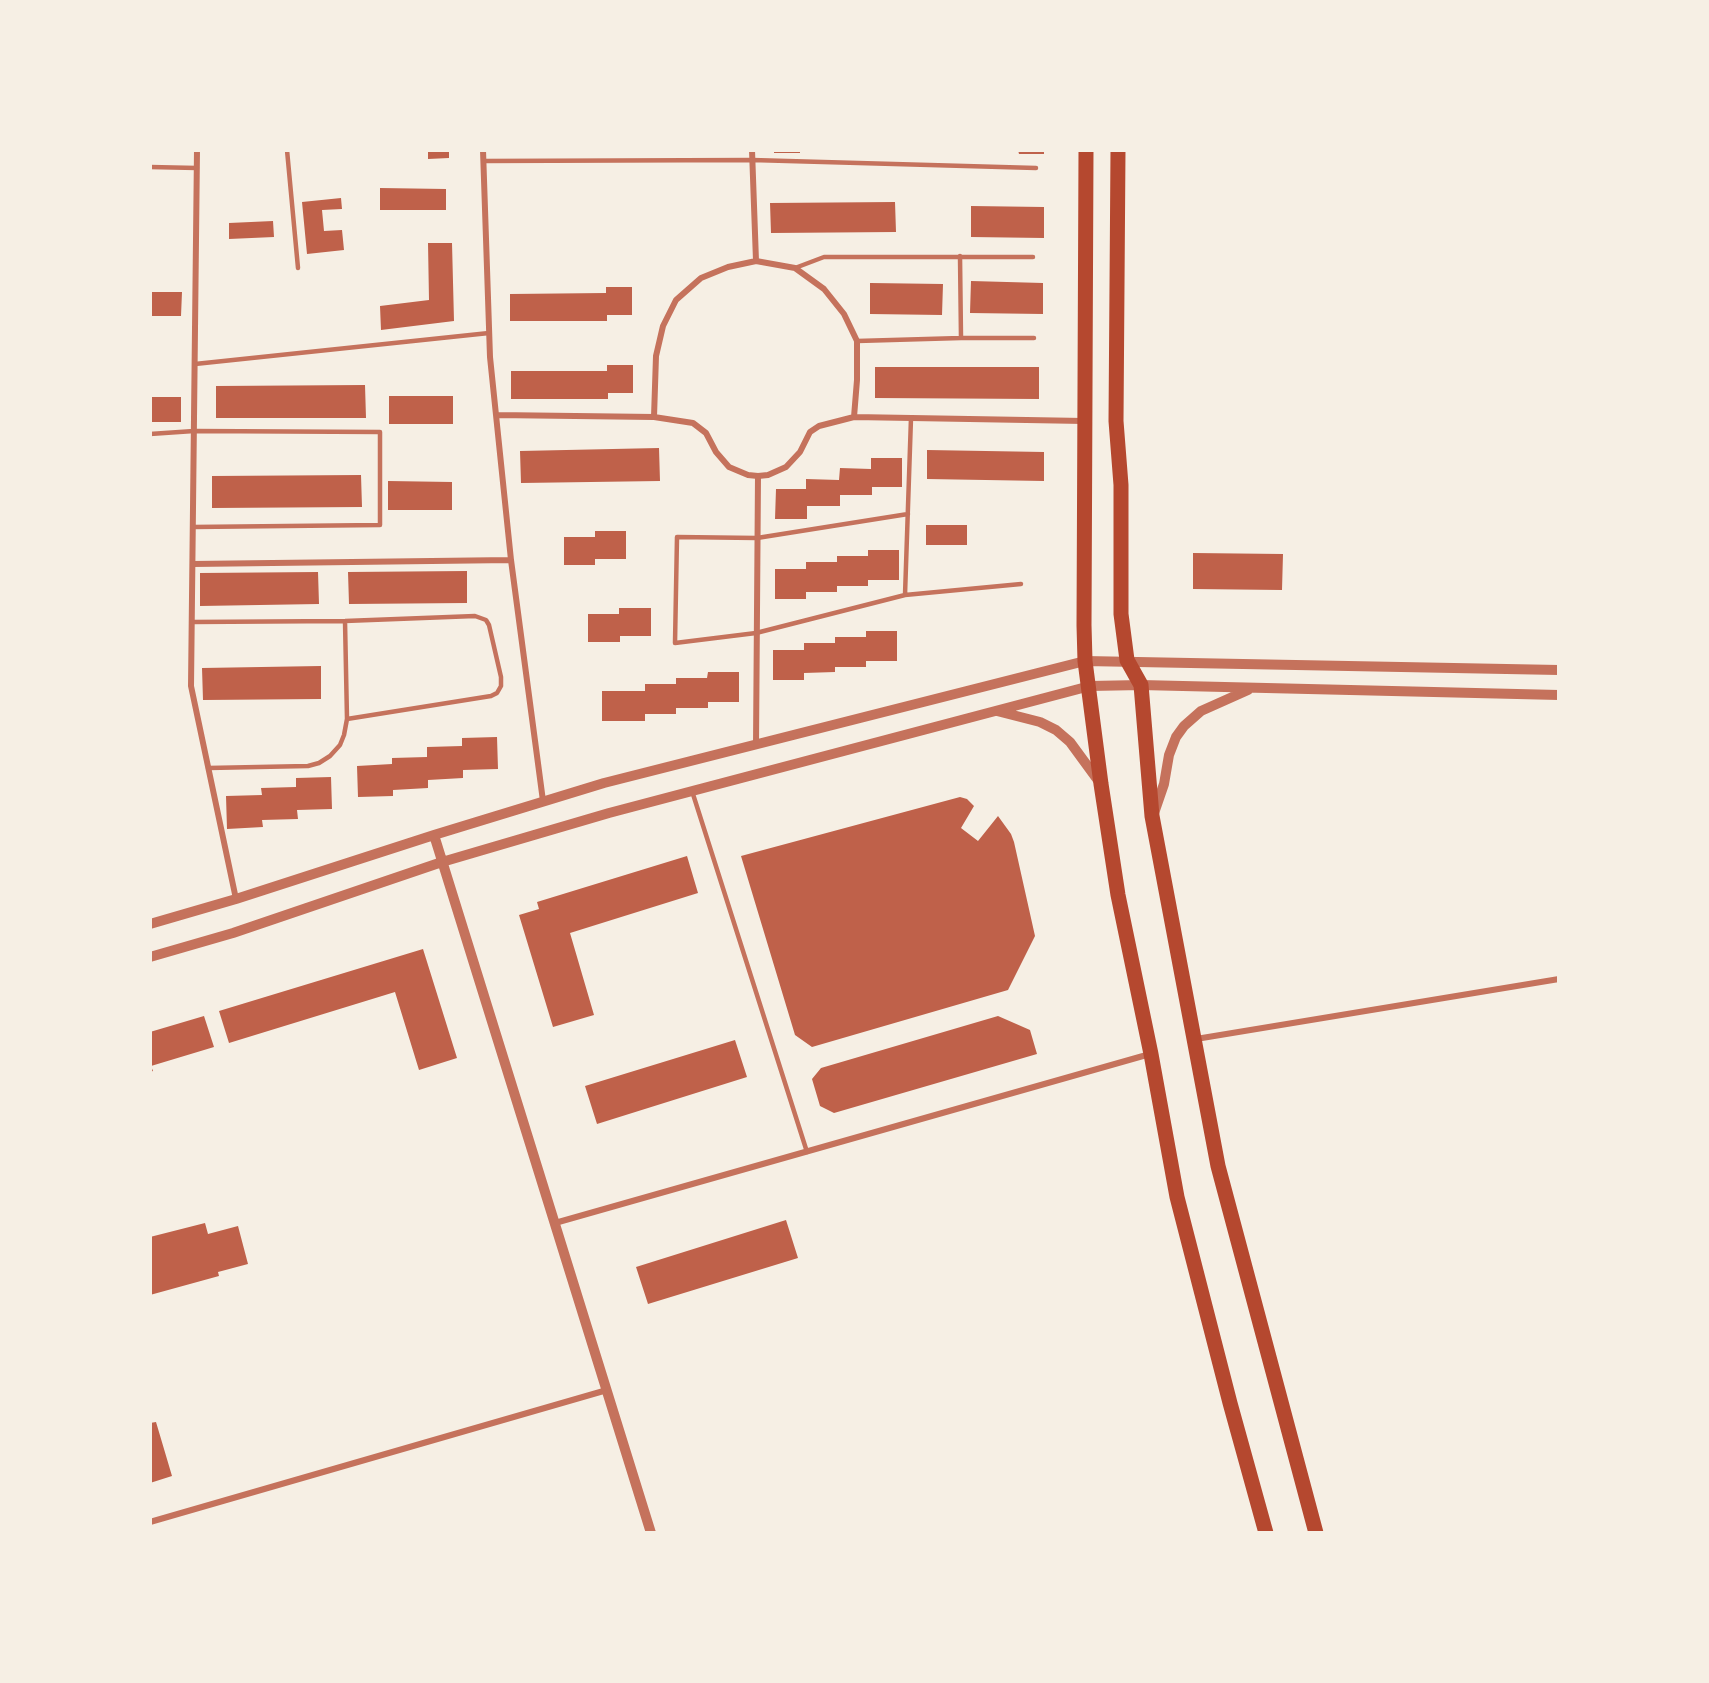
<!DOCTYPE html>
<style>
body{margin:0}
#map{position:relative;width:1709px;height:1683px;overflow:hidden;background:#f6efe4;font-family:"Roboto Condensed",sans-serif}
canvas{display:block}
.frame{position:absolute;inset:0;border:152px solid #f6efe4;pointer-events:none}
</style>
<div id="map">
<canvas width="1709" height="1683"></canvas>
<div class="frame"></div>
</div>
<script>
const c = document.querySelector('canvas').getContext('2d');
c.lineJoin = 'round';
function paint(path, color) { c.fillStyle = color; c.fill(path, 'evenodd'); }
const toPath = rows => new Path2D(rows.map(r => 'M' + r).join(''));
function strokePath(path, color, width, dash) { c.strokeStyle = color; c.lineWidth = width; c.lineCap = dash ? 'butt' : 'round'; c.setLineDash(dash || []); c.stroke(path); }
const building = toPath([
 [428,150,449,150,449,158,428,159],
 [774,150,800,150,800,153,774,153],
 [1018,150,1044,150,1044,154,1019,154],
 [380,188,446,189,446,210,380,210],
 [341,198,342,209,322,210,324,231,342,230,344,250,307,254,302,202],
 [895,202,896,232,771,233,770,203],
 [971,206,1044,207,1044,238,971,237],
 [273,221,274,237,229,239,229,223],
 [428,243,452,243,454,321,381,330,380,306,429,300],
 [971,281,1043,283,1043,314,970,313],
 [870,283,943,284,942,315,870,314],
 [606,287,632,287,632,315,607,315,607,321,510,321,510,294,606,293],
 [150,292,182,292,181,316,150,316],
 [607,365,633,365,633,393,608,393,608,399,511,399,511,371,607,371],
 [875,367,1039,367,1039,399,875,398],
 [365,385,366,418,216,418,216,386],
 [389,396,453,396,453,424,389,424],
 [150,397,181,397,181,422,150,422],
 [659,448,660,481,521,483,520,451],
 [927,450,1044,452,1044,481,927,479],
 [871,458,902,458,902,487,872,487,872,495,840,495,840,506,807,506,807,519,775,519,776,489,806,489,806,479,839,480,840,468,871,469],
 [361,475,362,507,212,508,212,476],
 [388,481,452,482,452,510,388,510],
 [926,525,967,525,967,545,926,545],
 [595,531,626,531,626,559,595,559,595,565,564,565,564,537,595,537],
 [868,550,899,550,899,580,868,580,868,586,837,586,837,592,806,592,806,599,775,599,775,569,806,569,806,562,837,562,837,556,868,556],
 [1193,553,1283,554,1282,590,1193,589],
 [467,571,467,603,349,604,348,572],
 [318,572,319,604,200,606,200,573],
 [619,608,651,608,651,636,620,636,620,642,588,642,588,614,619,614],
 [866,631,897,631,897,661,866,661,866,667,835,667,835,672,804,673,804,680,773,680,773,650,804,650,804,643,835,643,835,637,866,637],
 [321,666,321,699,203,700,202,668],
 [708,672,739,672,739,702,708,702,708,708,676,708,676,714,645,714,645,721,602,721,602,691,645,691,645,684,676,684,676,678,707,678],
 [497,737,498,769,463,770,463,778,428,780,428,788,393,790,393,796,358,797,357,766,392,764,392,758,427,757,427,747,462,746,462,738],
 [331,777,332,809,297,810,298,819,262,820,263,827,227,829,226,796,262,795,261,788,296,787,296,778],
 [960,797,967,799,974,806,961,828,978,841,998,816,1011,834,1014,842,1035,936,1008,990,812,1047,795,1035,741,856],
 [687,856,698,893,570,933,594,1015,553,1027,519,915,539,909,537,902],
 [423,949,457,1058,419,1070,395,992,229,1043,219,1011],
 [204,1016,214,1047,151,1066,153,1071,150,1072,150,1032],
 [998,1016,1030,1030,1037,1054,834,1113,820,1106,812,1079,821,1068],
 [735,1040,747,1077,597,1124,585,1086],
 [786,1220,798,1258,648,1304,636,1267],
 [205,1223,208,1234,238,1226,248,1264,218,1272,219,1276,150,1295,150,1237],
 [156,1422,172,1476,150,1483,150,1423]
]);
const service = toPath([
 [287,150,298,268],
 [484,161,752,160,1036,168],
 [150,167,197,168],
 [960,256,961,338],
 [795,268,824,257,1033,257],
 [857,341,961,338,1034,338],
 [195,364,489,333],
 [150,434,194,431,380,432,380,525,193,527],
 [908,514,757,538,677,537,675,643,756,633,905,595,1021,584],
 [905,595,911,418],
 [192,622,345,621,475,616,486,620,489,625,501,677,501,686,497,693,491,696,347,719],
 [208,768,308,766,319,763,330,756,340,745,344,735,347,719,345,621],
 [692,791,807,1152]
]);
const minor = toPath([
 [197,150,191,686,236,899],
 [483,150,490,357,511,560,543,801],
 [752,150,756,261],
 [496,415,654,417],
 [854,417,1084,421],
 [193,564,511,560],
 [756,745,758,476,748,475,729,467,716,452,706,433,693,423,654,417,656,356,663,326,676,300,701,278,728,267,756,261,795,268,824,289,844,314,857,341,857,380,854,417,819,426,810,432,800,452,786,467,768,475,758,476],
 [1196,1039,1559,979],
 [555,1223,1150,1054],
 [150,1522,607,1390]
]);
const tertiary = toPath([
 [997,711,1040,722,1056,730,1070,742,1100,783],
 [1154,813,1164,784,1169,755,1176,737,1184,726,1201,711,1248,690],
 [434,835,651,1533],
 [150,924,236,899,434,835,604,783,1085,661,1559,670],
 [150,957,233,933,442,862,609,813,1090,686,1141,685,1559,695]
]);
const primary = toPath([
 [1086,150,1084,625,1085,661,1101,784,1118,895,1151,1054,1177,1197,1230,1403,1266,1533],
 [1118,150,1116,421,1121,485,1121,614,1127,660,1141,685,1152,816,1218,1166,1316,1533]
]);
paint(building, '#bf614a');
strokePath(service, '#c5725c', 4.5);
strokePath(minor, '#c5725c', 6);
strokePath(tertiary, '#c5725c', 10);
strokePath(primary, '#b5482f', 15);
</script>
